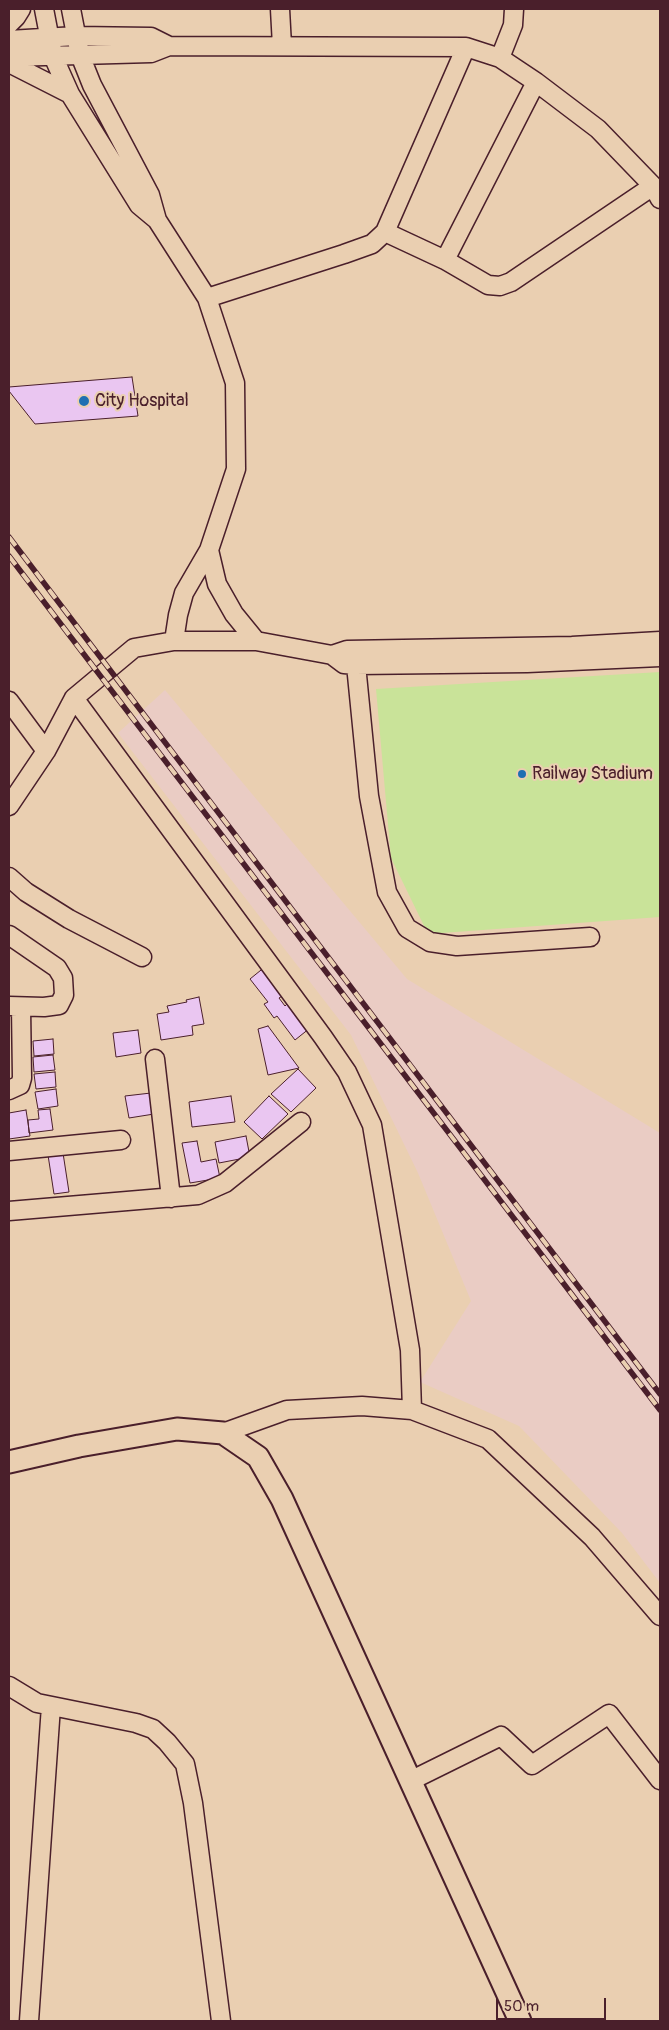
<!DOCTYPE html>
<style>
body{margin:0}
#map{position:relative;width:669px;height:2030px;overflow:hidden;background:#eacfb1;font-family:Pangolin,sans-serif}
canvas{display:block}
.frame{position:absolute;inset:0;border:10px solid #4a1f2b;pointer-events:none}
.scale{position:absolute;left:496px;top:1998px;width:110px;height:22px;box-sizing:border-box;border:2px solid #4a1f2b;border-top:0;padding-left:6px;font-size:15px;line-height:18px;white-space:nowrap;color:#4a1f2b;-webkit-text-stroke:4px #eacfb1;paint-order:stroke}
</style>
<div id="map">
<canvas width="669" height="2030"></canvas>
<div class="frame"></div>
<div class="scale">50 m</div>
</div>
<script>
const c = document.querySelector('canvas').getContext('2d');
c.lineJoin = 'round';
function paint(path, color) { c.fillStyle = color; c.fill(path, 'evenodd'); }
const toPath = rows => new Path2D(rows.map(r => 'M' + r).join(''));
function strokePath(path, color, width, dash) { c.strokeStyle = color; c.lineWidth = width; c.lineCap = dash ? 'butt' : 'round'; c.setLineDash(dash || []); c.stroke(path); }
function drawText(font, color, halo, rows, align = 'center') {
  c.font = font + ' Pangolin,sans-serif'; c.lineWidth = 4; c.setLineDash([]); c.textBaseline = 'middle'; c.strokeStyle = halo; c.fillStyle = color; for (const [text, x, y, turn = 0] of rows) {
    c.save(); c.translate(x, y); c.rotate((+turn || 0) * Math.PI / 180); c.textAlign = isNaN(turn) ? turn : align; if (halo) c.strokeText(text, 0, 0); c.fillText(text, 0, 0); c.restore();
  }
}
const built = toPath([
 [165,690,407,979,660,1133,660,1583,622,1533,519,1426,420,1382,471,1301,418,1173,351,1035,118,733]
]);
const green = toPath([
 [660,672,660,917,428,934,391,858,376,689]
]);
const building = toPath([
 [132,377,138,416,35,424,9,391,9,387,132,377],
 [266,966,287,993,279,998,285,1006,290,1001,310,1028,295,1040,277,1016,274,1018,264,1004,268,1002,250,979,266,966],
 [199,997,204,1024,192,1026,193,1035,161,1040,157,1014,169,1012,167,1006,187,1002,186,1000,199,997],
 [268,1026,299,1068,268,1075,258,1029,268,1026],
 [138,1030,141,1053,116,1057,113,1033,138,1030],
 [53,1039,54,1054,34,1056,33,1041,53,1039],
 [53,1055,55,1070,34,1072,33,1057,53,1055],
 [298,1069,316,1088,291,1112,271,1094,298,1069],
 [55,1072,56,1087,36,1089,34,1074,55,1072],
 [56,1089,58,1106,38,1109,35,1092,56,1089],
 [151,1093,154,1114,129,1118,125,1096,151,1093],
 [231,1096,235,1122,192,1127,189,1102,231,1096],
 [269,1096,288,1114,262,1139,244,1122,269,1096],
 [50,1109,53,1130,29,1133,28,1120,39,1119,38,1110,50,1109],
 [26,1110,30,1136,9,1139,9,1113,26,1110],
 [246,1136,250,1157,219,1163,215,1142,246,1136],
 [197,1141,201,1162,216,1159,220,1178,190,1183,182,1143,197,1141],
 [63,1153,69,1192,54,1194,48,1155,63,1153]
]);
const minor = toPath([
 [44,9,53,56,70,94,139,205,157,220],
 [71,9,80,55,92,85,150,195,157,220,207,298,235,383,236,469,209,550,184,593,178,615,174,641],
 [280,9,282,46],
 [9,24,16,17,21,9],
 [9,40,76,36,151,37,169,46],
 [9,57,151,53,169,46,466,47,500,58,536,82,598,129,653,186,660,199],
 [500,58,513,25,514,9],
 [9,63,70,94],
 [385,232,445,260,488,285,500,286,511,282,653,186],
 [445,260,536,82],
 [207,298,344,254,372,244,385,232,466,47],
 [209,550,217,584,234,614,256,641],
 [332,655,344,664,356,665,527,663,660,657],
 [356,665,369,796,387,892,407,928,430,942,457,946,590,937],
 [74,698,323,1037,347,1072,372,1125,410,1350,412,1410],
 [9,701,46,751],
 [9,806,46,751,74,698,134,648,174,641,256,641,332,655,347,650,572,646,660,641],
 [9,877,26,892,69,919,142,957],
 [9,935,57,968,63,978,64,995,59,1005,44,1007,9,1006],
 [155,1059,171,1198],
 [9,1090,20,1085,22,1078,21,1007],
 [9,1151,121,1140],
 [9,1211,198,1195,225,1183,301,1122],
 [223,1433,287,1410,362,1406,412,1410,488,1439,592,1537,660,1616],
 [9,1686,37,1703,136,1723,153,1729,167,1742,185,1764,193,1803,221,2021],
 [410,1781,501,1736,532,1765,609,1714,660,1780],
 [29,2021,51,1706]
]);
const major = toPath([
 [9,1462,79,1446,177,1429,223,1433,258,1457,282,1499,520,2021]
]);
const rail = toPath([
 [9,537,660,1394],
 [9,556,660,1410]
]);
const markers = [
 [84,401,6,"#1f6fb2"],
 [522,774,5,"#1f6fb2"]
];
const poiNames = [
 ["City Hospital",95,401],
 ["Railway Stadium",532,774]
];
paint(built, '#eaccc4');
paint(green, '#c9e399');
paint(building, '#eac6f1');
strokePath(building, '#4a1f2b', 1);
strokePath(minor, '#4a1f2b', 21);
strokePath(major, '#4a1f2b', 25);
strokePath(minor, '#eacfb1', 18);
strokePath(major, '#eacfb1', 21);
strokePath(rail, '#4a1f2b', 5.5);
strokePath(rail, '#eacfb1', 4, [11]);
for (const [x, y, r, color] of markers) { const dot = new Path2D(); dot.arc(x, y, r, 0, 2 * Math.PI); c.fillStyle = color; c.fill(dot); strokePath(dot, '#eacfb1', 2); }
drawText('18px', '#4a1f2b', '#eacfb1', poiNames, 'left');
</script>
